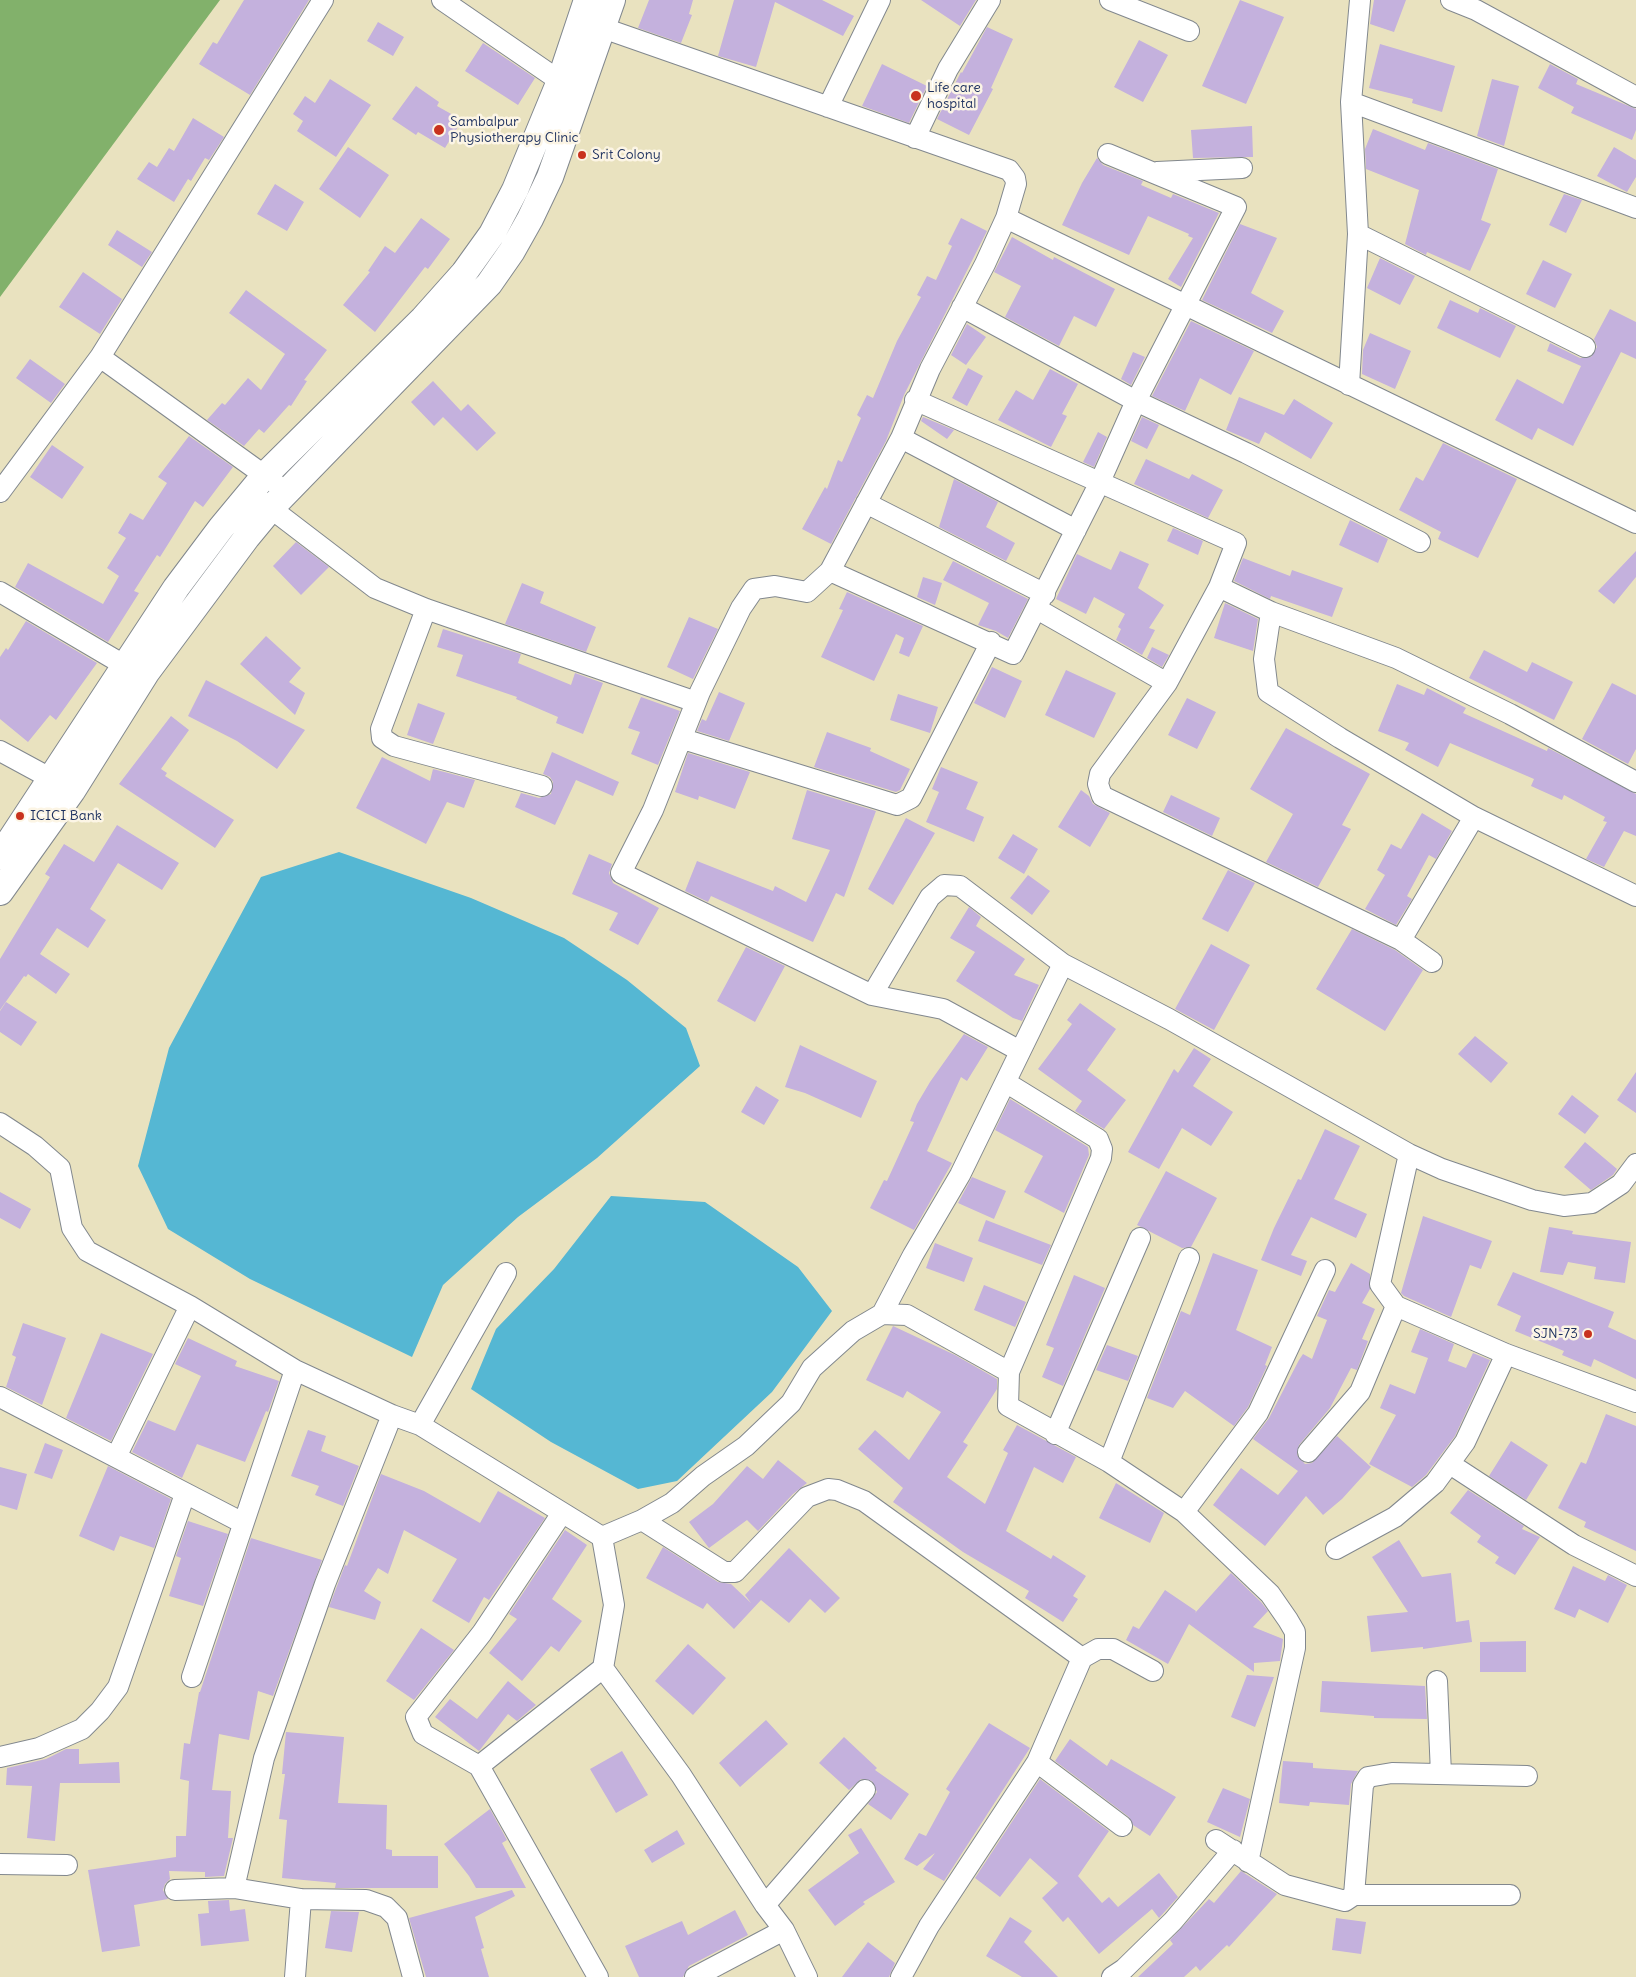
<!DOCTYPE html>
<style>
body{margin:0}
canvas{display:block;background:#e9e2bf}
</style>
<canvas width="1636" height="1977"></canvas>
<script>
const c = document.querySelector('canvas').getContext('2d');
c.lineJoin = 'round';
function paint(path, color) { c.fillStyle = color; c.fill(path, 'evenodd'); }
const toPath = rows => new Path2D(rows.map(r => 'M' + r).join(''));
function strokePath(path, color, width, dash) { c.strokeStyle = color; c.lineWidth = width; c.lineCap = dash ? 'butt' : 'round'; c.setLineDash(dash || []); c.stroke(path); }
function drawText(font, color, halo, rows, align = 'center') {
  c.font = font + ' Delius,sans-serif'; c.lineWidth = 5; c.setLineDash([]); c.textBaseline = 'middle'; c.strokeStyle = halo; c.fillStyle = color; for (const [text, x, y, turn = 0] of rows) {
    c.save(); c.translate(x, y); c.rotate((+turn || 0) * Math.PI / 180); c.textAlign = isNaN(turn) ? turn : align; if (halo) c.strokeText(text, 0, 0); c.fillText(text, 0, 0); c.restore();
  }
}
const forest = toPath([
 [0,0,220,0,0,297]
]);
const water = toPath([
 [339,852,471,898,564,938,627,980,686,1028,700,1066,597,1158,518,1217,443,1285,412,1357,250,1279,168,1229,138,1166,169,1048,261,877],
 [611,1196,705,1202,798,1267,832,1311,772,1392,677,1481,638,1489,551,1442,471,1389,496,1329,554,1269]
]);
const building = toPath([
 [244,0,309,0,250,95,199,64,213,42,217,44],
 [649,0,693,0,689,14,692,15,681,43,638,28],
 [734,0,822,0,854,16,843,36,775,2,756,67,718,56],
 [921,0,976,0,960,26],
 [1240,0,1284,17,1246,104,1202,86],
 [1374,0,1406,0,1394,32,1370,24],
 [378,22,404,37,393,56,367,41],
 [987,27,1013,39,991,88,993,89,969,135,937,119,961,72,962,73],
 [1139,40,1168,55,1143,102,1114,87],
 [483,43,535,78,518,105,465,71],
 [1380,44,1455,66,1442,112,1412,103,1413,99,1369,88],
 [882,64,927,86,909,123,862,106],
 [1550,64,1578,79,1576,84,1636,109,1636,130,1632,140,1571,113,1574,107,1538,88],
 [330,79,371,105,336,157,297,131,303,121,293,114,305,96,315,103],
 [1492,79,1519,86,1504,146,1477,136],
 [416,86,439,102,437,106,462,120,445,148,418,132,416,135,392,119],
 [193,118,224,137,209,160,205,158,191,181,188,179,174,202,137,179,149,162,157,167,169,148,174,151],
 [1252,126,1253,157,1193,158,1191,130],
 [1373,129,1425,150,1428,143,1498,169,1481,220,1491,224,1470,271,1427,252,1426,255,1405,244,1419,190,1366,169,1365,149],
 [348,147,389,175,360,218,319,189],
 [1614,147,1636,160,1636,177,1627,192,1597,176],
 [1097,158,1103,165,1143,181,1141,185,1171,198,1173,194,1219,213,1181,287,1168,279,1193,238,1188,236,1189,234,1148,216,1129,255,1062,225,1082,183],
 [275,184,304,202,287,231,257,214],
 [1564,194,1582,200,1566,233,1549,225],
 [421,218,450,239,428,269,425,267,375,332,343,305,370,272,368,271,385,246,395,253],
 [961,218,987,231,904,395,886,441,831,544,802,529,825,487,827,489,838,460,842,462,861,418,857,415,867,395,873,398,897,341,921,297,917,295,927,276,936,280,952,246,948,244],
 [1240,224,1277,238,1251,293,1284,311,1272,333,1202,300],
 [117,230,152,252,142,267,108,245],
 [1012,237,1053,260,1054,257,1115,289,1096,327,1074,316,1059,346,1005,317,1021,286,994,272],
 [1380,258,1415,276,1400,305,1367,288],
 [1543,260,1572,274,1555,308,1526,294],
 [83,272,122,299,100,334,59,307],
 [246,290,327,350,304,380,307,381,291,406,289,405,264,433,259,429,244,446,207,420,222,403,225,405,248,378,261,390,285,354,229,313],
 [1450,300,1478,313,1480,308,1516,326,1500,358,1437,328],
 [1610,309,1636,322,1636,359,1621,352,1573,446,1538,428,1532,440,1495,420,1517,379,1563,404,1581,366,1547,351,1550,343,1580,358,1591,357,1597,347,1594,339],
 [1191,321,1254,351,1231,395,1200,378,1185,411,1152,396],
 [967,324,986,337,966,365,951,355],
 [1370,333,1411,351,1395,389,1362,374,1363,350],
 [1133,352,1145,357,1131,385,1121,379],
 [30,359,65,384,51,403,16,378],
 [968,368,983,376,967,406,952,398],
 [1050,369,1078,384,1062,414,1067,416,1051,447,998,420,1016,390,1033,400],
 [433,381,461,411,468,404,496,433,477,451,443,417,434,426,411,402],
 [1239,397,1284,415,1294,399,1333,423,1311,459,1265,432,1259,444,1226,430],
 [923,417,954,430,947,439,921,421],
 [1142,417,1159,425,1147,449,1131,441],
 [1098,432,1107,437,1094,467,1083,462],
 [189,436,233,467,203,507,195,501,160,557,157,555,134,591,139,593,108,642,15,587,28,563,103,604,119,576,107,568,126,538,118,533,130,513,143,520,167,483,158,477],
 [1443,443,1517,479,1478,558,1438,539,1441,532,1399,510,1416,477,1423,481],
 [52,445,84,467,62,499,30,477],
 [1146,459,1189,479,1192,474,1223,490,1208,518,1134,484],
 [954,479,998,502,986,527,1015,543,1006,561,939,527],
 [1350,520,1388,539,1378,563,1339,545],
 [1173,528,1203,541,1198,555,1167,541],
 [296,542,329,567,301,595,273,566],
 [1120,551,1149,564,1138,588,1164,605,1149,628,1155,630,1142,655,1116,640,1121,629,1118,627,1125,614,1094,597,1086,614,1056,599,1077,554,1111,570],
 [1636,551,1636,577,1614,604,1598,591],
 [1243,558,1290,576,1292,570,1343,588,1332,617,1271,596,1270,599,1234,581],
 [953,561,1028,599,1008,638,996,631,978,625,989,603,943,580],
 [923,577,942,583,935,605,917,597],
 [522,583,544,592,540,603,596,627,586,652,505,624],
 [847,592,923,626,909,657,899,653,904,638,896,634,874,681,821,657,843,610,839,609],
 [1225,603,1258,619,1253,651,1214,638],
 [689,617,718,629,693,679,667,667],
 [26,621,97,663,56,720,50,715,28,742,0,719,0,657,6,648,8,650],
 [443,629,521,654,518,663,571,685,575,673,603,683,583,734,556,723,558,717,516,699,517,697,456,676,463,655,437,647],
 [266,636,301,668,289,682,305,693,295,715,240,664],
 [1152,647,1169,655,1162,667,1147,658],
 [1484,650,1527,672,1532,662,1573,682,1554,720,1469,678],
 [992,667,1022,681,1005,718,974,703],
 [1066,670,1116,693,1094,738,1045,715],
 [206,680,305,730,277,769,237,741,188,716],
 [1612,683,1636,695,1636,749,1628,764,1582,739],
 [1397,684,1424,695,1427,688,1466,708,1463,713,1547,751,1548,748,1636,794,1636,836,1624,831,1604,867,1586,859,1607,822,1603,821,1605,817,1564,795,1562,800,1531,786,1534,779,1450,743,1438,767,1405,750,1409,743,1378,731],
 [719,692,745,703,729,741,697,731,702,719,706,721],
 [898,694,938,707,930,733,890,720],
 [641,697,680,711,658,765,631,754,640,732,628,728],
 [1187,698,1216,712,1197,749,1168,735],
 [418,703,445,713,433,744,407,735],
 [171,716,189,730,161,769,167,773,165,776,234,820,215,848,119,784],
 [1286,728,1370,774,1342,825,1351,829,1318,887,1266,862,1293,814,1250,789],
 [827,732,871,748,870,751,910,769,900,790,896,792,814,767],
 [552,752,619,782,613,796,576,780,555,825,515,807,521,793,539,798,551,794,553,782,550,777,543,774],
 [688,753,750,772,735,809,699,796,698,800,675,792],
 [382,757,430,781,433,769,475,780,464,808,447,802,426,844,356,808],
 [941,767,978,782,966,809,984,817,974,842,926,822,939,792,932,789],
 [807,790,876,811,844,897,836,893,813,942,711,896,708,902,685,891,697,861,773,891,775,886,806,902,830,850,792,839],
 [1081,790,1089,796,1093,804,1110,813,1090,847,1058,827],
 [1171,795,1220,818,1212,836,1163,812],
 [1422,813,1452,831,1436,859,1429,855,1407,896,1412,899,1396,925,1365,909,1385,875,1377,870,1391,844,1401,849],
 [906,818,935,833,893,905,868,889],
 [117,825,179,863,162,890,118,863,90,909,106,920,88,948,57,928,40,954,70,974,56,994,28,974,26,977,24,976,0,1010,0,959,50,877,45,874,64,844,94,862],
 [1013,834,1038,849,1024,874,998,858],
 [589,854,612,864,609,873,613,883,659,908,638,945,609,930,618,913,572,894],
 [1228,870,1255,883,1228,932,1202,919],
 [1028,875,1050,891,1032,915,1010,898],
 [969,907,981,917,976,926,1025,959,1014,975,1039,985,1022,1021,1013,1018,956,981,975,952,950,938],
 [1352,929,1395,950,1423,970,1385,1031,1316,989],
 [1211,944,1250,965,1214,1030,1175,1009],
 [746,947,785,966,755,1022,717,1001],
 [6,1002,37,1022,21,1046,0,1032,0,1011],
 [1080,1003,1116,1029,1087,1070,1126,1100,1104,1129,1075,1111,1082,1101,1038,1069,1072,1024,1067,1020],
 [964,1034,988,1047,967,1081,961,1077,927,1151,952,1163,914,1230,870,1208,884,1180,887,1181,914,1122,910,1121,917,1104,930,1082],
 [1475,1036,1508,1063,1491,1083,1458,1054],
 [800,1045,877,1081,861,1118,805,1093,785,1087],
 [1194,1048,1211,1059,1193,1086,1233,1112,1211,1146,1182,1128,1159,1169,1128,1152,1174,1069,1178,1073],
 [1636,1072,1636,1113,1617,1100],
 [756,1086,779,1100,764,1125,741,1112],
 [1572,1095,1599,1116,1585,1134,1558,1114],
 [1010,1099,1088,1147,1089,1155,1064,1213,1024,1192,1043,1156,995,1130],
 [1325,1129,1360,1146,1334,1199,1367,1214,1356,1238,1311,1217,1291,1255,1307,1261,1301,1276,1261,1260,1274,1228,1298,1179,1301,1180],
 [1585,1142,1617,1169,1613,1175,1591,1190,1564,1167],
 [1166,1171,1217,1198,1191,1247,1182,1248,1137,1225],
 [972,1177,1006,1191,994,1219,958,1203],
 [0,1192,31,1209,20,1229,0,1218],
 [1423,1216,1492,1241,1481,1269,1470,1265,1451,1317,1404,1296,1401,1293],
 [986,1220,1051,1245,1042,1265,978,1241],
 [1549,1227,1573,1231,1572,1234,1631,1242,1625,1283,1594,1279,1596,1267,1568,1262,1563,1275,1540,1272],
 [935,1243,973,1258,964,1282,926,1268],
 [1213,1253,1258,1270,1236,1330,1272,1347,1265,1365,1267,1366,1248,1407,1234,1426,1185,1391,1173,1408,1147,1398,1181,1311,1190,1315],
 [1351,1263,1370,1274,1370,1289,1362,1303,1375,1309,1362,1339,1368,1341,1357,1370,1351,1368,1330,1408,1299,1445,1297,1455,1305,1464,1312,1463,1337,1436,1371,1467,1342,1499,1323,1515,1306,1496,1265,1546,1213,1505,1241,1468,1278,1495,1298,1471,1253,1439,1269,1418,1299,1360,1303,1354,1312,1359,1327,1320,1317,1316,1329,1290,1335,1292],
 [1513,1272,1614,1312,1608,1327,1636,1340,1636,1379,1594,1359,1591,1367,1562,1355,1564,1351,1515,1331,1521,1316,1497,1305],
 [1074,1275,1105,1288,1063,1386,1042,1377,1054,1348,1046,1345],
 [984,1285,1026,1302,1015,1327,974,1310],
 [23,1323,66,1338,42,1405,6,1387,16,1357,12,1355],
 [893,1326,955,1355,997,1379,997,1389,963,1442,968,1445,947,1477,985,1504,1008,1453,1003,1450,1017,1425,1076,1457,1063,1483,1034,1467,1006,1531,1051,1559,1053,1555,1086,1576,1073,1596,1078,1599,1063,1622,1025,1598,1029,1591,963,1552,893,1502,903,1488,858,1449,875,1430,909,1460,941,1412,907,1391,903,1398,866,1380],
 [1420,1329,1454,1344,1448,1361,1466,1368,1473,1353,1490,1360,1455,1436,1426,1475,1412,1487,1369,1464,1396,1415,1380,1408,1390,1384,1415,1394,1428,1358,1411,1352],
 [101,1333,153,1354,111,1441,66,1418],
 [188,1338,237,1361,235,1366,279,1381,268,1412,266,1411,245,1462,197,1444,182,1478,132,1452,148,1420,175,1431,201,1376,175,1364],
 [1107,1345,1138,1356,1128,1381,1096,1370],
 [1606,1414,1636,1426,1636,1551,1584,1527,1586,1522,1558,1508,1581,1462,1586,1464],
 [308,1430,326,1436,321,1451,359,1466,343,1506,315,1495,319,1486,291,1476],
 [1511,1441,1548,1465,1526,1500,1489,1476],
 [45,1443,63,1450,52,1479,34,1473],
 [778,1460,807,1483,793,1494,758,1531,747,1520,709,1548,689,1522,713,1504,747,1466,763,1479],
 [108,1466,171,1499,154,1548,120,1536,114,1551,79,1536],
 [0,1467,27,1474,17,1510,0,1505],
 [381,1474,424,1491,480,1523,498,1491,545,1518,489,1600,484,1597,469,1623,432,1601,457,1559,404,1530,388,1574,378,1568,364,1591,381,1602,375,1620,329,1607,345,1565,347,1566],
 [1116,1483,1164,1513,1150,1543,1099,1518],
 [1468,1490,1524,1526,1522,1529,1540,1537,1515,1575,1495,1563,1499,1557,1477,1542,1481,1536,1450,1513],
 [188,1521,228,1534,203,1606,169,1596,181,1558,176,1556],
 [565,1530,587,1545,552,1599,582,1621,559,1652,551,1646,522,1681,489,1653,517,1619,509,1614],
 [251,1538,322,1560,273,1696,258,1691,249,1740,219,1734,212,1790,231,1791,228,1838,233,1838,224,1876,205,1877,205,1872,169,1871,170,1879,165,1884,163,1890,168,1899,134,1905,140,1946,102,1952,88,1870,176,1857,176,1836,186,1836,189,1781,180,1779,184,1743,190,1744,199,1692,200,1692],
 [1399,1540,1422,1577,1451,1573,1456,1622,1469,1620,1472,1642,1423,1649,1423,1647,1371,1652,1367,1616,1408,1612,1372,1557],
 [663,1547,718,1582,731,1584,751,1603,745,1595,789,1548,840,1598,825,1613,810,1599,789,1623,761,1600,734,1629,707,1603,703,1609,646,1578],
 [1573,1566,1605,1581,1608,1575,1627,1585,1608,1623,1579,1609,1575,1618,1554,1609],
 [1231,1573,1261,1602,1268,1611,1253,1627,1283,1639,1280,1661,1254,1663,1254,1672,1189,1624,1168,1664,1126,1640,1133,1626,1139,1629,1165,1590,1196,1611,1195,1613],
 [421,1628,454,1650,414,1700,386,1681],
 [1526,1641,1526,1672,1480,1672,1480,1642],
 [688,1644,726,1678,693,1715,655,1681],
 [1247,1675,1274,1677,1255,1727,1231,1717],
 [508,1681,536,1705,517,1721,508,1714,479,1751,435,1717,450,1699,477,1719],
 [1322,1681,1425,1686,1427,1719,1374,1718,1374,1716,1320,1712],
 [766,1720,788,1744,740,1787,719,1763],
 [989,1723,1030,1748,944,1881,923,1869,935,1853,917,1866,904,1859,919,1833,926,1836,950,1792,946,1789],
 [286,1732,344,1737,338,1803,387,1805,386,1849,392,1850,392,1856,438,1856,438,1888,335,1888,336,1883,282,1878,287,1820,279,1819,285,1774,282,1774],
 [844,1737,877,1768,875,1770,909,1794,891,1820,868,1804,877,1792,872,1781,861,1779,849,1790,819,1763],
 [1070,1739,1107,1766,1111,1759,1176,1797,1150,1836,1133,1825,1129,1817,1055,1761],
 [66,1749,79,1749,79,1764,119,1762,120,1783,60,1783,55,1841,27,1838,32,1786,6,1785,7,1768,46,1759],
 [622,1751,648,1795,616,1813,590,1769],
 [1283,1761,1313,1763,1313,1768,1358,1771,1351,1784,1349,1805,1310,1802,1309,1806,1279,1803],
 [1040,1779,1109,1831,1078,1876,1102,1903,1109,1897,1118,1907,1159,1873,1178,1897,1159,1918,1152,1909,1099,1954,1068,1917,1063,1922,1042,1898,1058,1883,1030,1858,1000,1897,975,1878],
 [1223,1788,1250,1799,1240,1837,1207,1822],
 [490,1809,507,1840,502,1843,526,1888,476,1888,469,1876,444,1844],
 [861,1828,895,1882,863,1902,865,1904,835,1926,808,1890,859,1853,848,1835],
 [677,1830,685,1844,652,1863,644,1850],
 [1241,1871,1277,1894,1229,1947,1227,1945,1200,1971,1196,1966,1184,1977,1138,1977,1173,1944,1170,1940,1209,1899,1214,1903],
 [512,1890,515,1896,475,1917,484,1948,481,1949,489,1977,426,1977,409,1918],
 [229,1900,230,1911,245,1909,249,1941,201,1946,198,1914,209,1913,208,1901],
 [735,1910,748,1935,689,1966,683,1977,639,1977,625,1946,682,1921,688,1935],
 [331,1911,359,1912,352,1952,325,1948],
 [1010,1917,1032,1931,1024,1942,1058,1977,1022,1977,986,1956],
 [1336,1918,1366,1922,1361,1954,1332,1950],
 [868,1942,895,1963,889,1977,842,1977]
]);
const minor = toPath([
 [442,0,560,81],
 [1110,0,1189,31],
 [1451,0,1476,10,1636,97],
 [603,28,1009,170,1015,178,1016,184,1006,218,985,264,930,369,901,438,830,571,807,592,775,586,754,589,741,608,700,692,653,810,621,873,872,995,943,1009,1020,1051],
 [1351,102,1636,208],
 [828,107,880,0],
 [915,138,948,69,990,0],
 [1157,172,1242,168],
 [1006,218,1636,523],
 [1358,234,1585,347],
 [962,307,1136,401,1246,453,1420,542],
 [100,357,275,483],
 [1349,385,1358,234,1351,102,1360,0],
 [915,400,1236,543,1219,587,1167,683,1100,774,1098,784,1102,796,1401,940,1432,962],
 [901,438,1076,530],
 [0,492,100,357,323,0],
 [260,500,375,588,426,609,696,702],
 [866,503,1045,594],
 [830,571,1013,654,1099,484,1136,401,1236,207,1108,154],
 [1219,587,1271,612,1396,658,1510,714,1636,782],
 [0,592,124,665],
 [426,609,381,729,382,738,394,746,542,786],
 [1037,609,1167,683],
 [1271,612,1264,659,1268,692,1340,738,1474,817,1636,896],
 [683,739,897,805,911,798,991,642],
 [0,751,50,778],
 [1401,940,1474,817],
 [872,995,930,897,944,885,960,886,1063,964,1169,1019,1409,1154,1442,1169,1532,1200,1564,1206,1592,1203,1621,1184,1636,1164],
 [1007,1083,1098,1139,1102,1149,1101,1158,1009,1372],
 [0,1123,35,1146,60,1168,72,1228,87,1251,190,1306,295,1370,392,1415,420,1425,602,1537,614,1605,603,1668,479,1766],
 [1409,1154,1380,1284,1396,1306,1506,1354,1636,1402],
 [882,1314,913,1255,960,1175,1063,964],
 [0,1397,243,1523],
 [420,1425,506,1273],
 [1055,1434,1140,1238],
 [1308,1452,1360,1392,1396,1306],
 [116,1457,190,1306],
 [1109,1462,1189,1258],
 [1450,1464,1574,1545,1636,1576],
 [1184,1512,1258,1413,1325,1270],
 [562,1513,482,1633,416,1717,423,1734,479,1766,598,1977],
 [642,1520,724,1572,735,1572,807,1497,828,1489,837,1490,864,1501,1082,1658,1098,1649,1113,1649,1153,1671],
 [602,1537,642,1520,672,1503,703,1476,746,1446,791,1403,812,1368,853,1331,882,1314,907,1315,1009,1372,1008,1406,1109,1462,1184,1512,1270,1594,1288,1620,1295,1632,1295,1648,1248,1862],
 [1336,1549,1395,1517,1435,1483,1465,1442,1506,1354],
 [603,1668,681,1775,765,1905,784,1930,807,1977],
 [192,1677,295,1370],
 [1437,1681,1441,1774],
 [0,1757,39,1748,82,1729,100,1711,118,1687,185,1494],
 [1037,1762,1122,1826],
 [1216,1840,1285,1885,1345,1901,1354,1895,1510,1895],
 [0,1864,67,1865],
 [234,1888,264,1758,325,1584,392,1415],
 [175,1890,234,1888,301,1899,366,1900,386,1907,397,1918,413,1977],
 [1354,1895,1363,1785,1368,1777,1392,1773,1527,1776],
 [765,1905,865,1790],
 [295,1977,301,1899],
 [695,1977,784,1930],
 [901,1977,929,1926,1037,1762,1082,1658],
 [1112,1977,1124,1969,1173,1921,1233,1850]
]);
const major = toPath([
 [0,856,176,588,221,528,265,475,423,319,464,273,492,234,515,190,560,81,587,0],
 [0,892,72,791,146,673,247,537,271,508,489,284,512,251,530,219,550,177,612,0]
]);
const markers = [
 [916,96,6,"#c8321e"],
 [439,130,6,"#c8321e"],
 [582,155,5,"#c8321e"],
 [20,816,5,"#c8321e"],
 [1588,1334,5,"#c8321e"]
];
const poiNames = [
 ["Life care",927,88],
 ["hospital",927,104],
 ["Sambalpur",450,122],
 ["Physiotherapy Clinic",450,138],
 ["Srit Colony",592,155],
 ["ICICI Bank",30,816],
 ["SJN-73",1578,1334,"right"]
];
paint(forest, '#82b16b');
paint(water, '#55b7d3');
paint(building, '#c4b1dd');
strokePath(minor, '#82888e', 22);
strokePath(major, '#82888e', 28);
strokePath(minor, '#fff', 20);
strokePath(major, '#fff', 26);
for (const [x, y, r, color] of markers) { const dot = new Path2D(); dot.arc(x, y, r, 0, 2 * Math.PI); c.fillStyle = color; c.fill(dot); strokePath(dot, '#fcf5e5', 2); }
drawText('14px', '#1b2f5e', '#fcf5e5', poiNames, 'left');
</script>
